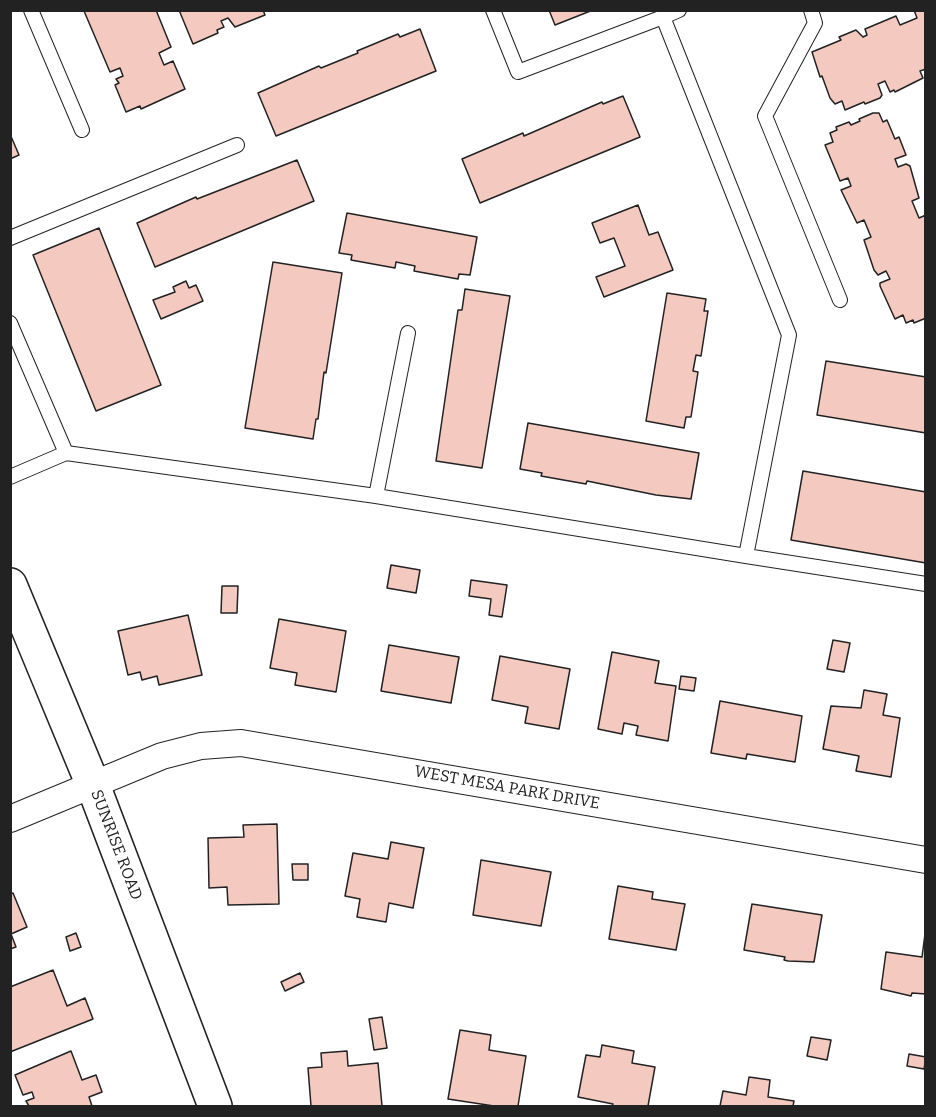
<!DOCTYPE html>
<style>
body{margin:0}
#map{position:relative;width:936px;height:1117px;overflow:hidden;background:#fff;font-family:Bitter,serif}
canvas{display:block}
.frame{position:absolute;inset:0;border:12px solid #222;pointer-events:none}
</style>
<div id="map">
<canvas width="936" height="1117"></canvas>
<div class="frame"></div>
</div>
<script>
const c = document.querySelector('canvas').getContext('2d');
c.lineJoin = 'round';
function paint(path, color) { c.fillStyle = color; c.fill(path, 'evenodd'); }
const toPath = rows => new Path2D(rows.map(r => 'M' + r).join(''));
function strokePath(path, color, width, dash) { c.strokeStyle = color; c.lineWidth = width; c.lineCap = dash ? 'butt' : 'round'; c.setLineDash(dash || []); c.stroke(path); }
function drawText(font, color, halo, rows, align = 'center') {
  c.font = font + ' Bitter,serif'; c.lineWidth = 4.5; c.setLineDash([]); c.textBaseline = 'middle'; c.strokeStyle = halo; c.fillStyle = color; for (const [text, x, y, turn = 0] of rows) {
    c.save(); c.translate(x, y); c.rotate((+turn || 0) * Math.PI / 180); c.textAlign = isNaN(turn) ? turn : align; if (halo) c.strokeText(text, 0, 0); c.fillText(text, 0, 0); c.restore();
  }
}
const building = toPath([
 [156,10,171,47,159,53,164,65,173,61,185,89,141,109,140,106,126,112,115,85,119,83,116,79,123,76,120,68,110,72,84,11,156,10],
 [179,10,263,10,265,15,235,27,228,18,221,21,224,27,217,30,218,33,193,44,179,10],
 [549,10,593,10,555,25,549,10],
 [914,10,926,10,926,69,920,71,923,78,895,92,894,90,890,92,885,81,878,84,882,95,880,98,865,104,864,102,845,110,842,101,835,104,830,98,822,76,820,77,812,52,841,40,839,37,856,30,863,37,867,35,865,29,896,16,900,25,917,18,914,10],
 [420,29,436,71,276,136,258,93,319,66,321,68,358,53,357,51,398,34,400,37,420,29],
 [623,96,640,137,480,203,462,159,523,133,524,136,602,102,603,104,623,96],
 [873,113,879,113,883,122,887,120,895,139,899,137,906,155,895,159,898,167,906,164,910,166,919,198,912,201,919,218,926,215,926,318,914,323,913,320,906,323,903,315,895,319,880,286,880,283,890,279,886,271,878,275,874,270,864,240,871,237,864,220,857,223,841,190,851,186,848,178,840,181,825,145,833,142,830,133,837,130,836,127,849,122,851,125,860,121,859,119,873,113],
 [10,134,19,155,10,159,10,134],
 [297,160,314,201,155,267,137,223,196,197,197,199,297,160],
 [638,205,649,235,658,232,673,270,604,297,596,277,625,266,614,238,600,243,592,223,638,205],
 [347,213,477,237,470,275,459,274,458,279,414,271,415,266,396,262,395,268,351,260,352,255,339,253,347,213],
 [99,228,161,385,96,411,33,255,99,228],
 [273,262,342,273,326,373,324,372,318,419,316,419,313,439,245,428,273,262],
 [186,281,189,288,196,285,203,301,161,319,153,300,175,292,173,287,186,281],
 [465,289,510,296,482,468,436,461,458,310,462,310,465,289],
 [667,293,706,299,704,311,708,311,701,356,696,355,693,371,698,372,691,417,686,417,684,428,646,421,667,293],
 [826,361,926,377,926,433,817,415,826,361],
 [528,423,699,453,691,499,656,495,587,481,586,484,541,476,542,473,520,469,528,423],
 [803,471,926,492,926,563,791,540,803,471],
 [391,565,420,570,416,593,387,588,391,565],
 [471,580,507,585,502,617,489,615,491,599,469,596,471,580],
 [222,586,238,586,237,613,221,613,222,586],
 [188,615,202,675,159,685,157,676,142,680,140,672,128,675,118,631,188,615],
 [279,619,346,631,336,692,295,685,297,673,270,668,279,619],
 [833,640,850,643,844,672,827,669,833,640],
 [389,645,459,657,451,703,381,691,389,645],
 [612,652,659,661,655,683,676,686,668,741,636,735,638,726,624,723,622,734,598,729,612,652],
 [500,656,570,669,559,729,525,723,528,707,492,700,500,656],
 [681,676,696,678,694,691,679,689,681,676],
 [864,690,887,694,883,715,900,718,891,777,856,771,859,756,823,749,831,706,861,708,864,690],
 [720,701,802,716,795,762,747,754,746,759,711,753,720,701],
 [277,824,279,904,228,905,227,887,209,888,208,838,244,837,243,825,277,824],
 [391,842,424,848,413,908,389,903,386,922,357,917,360,899,345,896,353,853,388,859,391,842],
 [481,860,551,872,541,926,473,915,481,860],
 [292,864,308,864,308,880,293,880,292,864],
 [618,886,653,892,652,899,685,904,676,950,609,939,618,886],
 [13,893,27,927,11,934,16,947,10,949,10,894,13,893],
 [752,904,822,915,814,962,788,961,784,960,785,957,744,950,752,904],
 [76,933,81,947,70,951,66,937,76,933],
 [925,934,926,994,912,993,911,996,881,989,886,952,922,957,925,934],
 [53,970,67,1006,85,998,93,1019,10,1052,10,987,53,970],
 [300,973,304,982,285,991,281,982,300,973],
 [382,1017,387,1048,374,1050,369,1019,382,1017],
 [460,1030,491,1035,489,1050,526,1056,518,1106,494,1106,448,1099,460,1030],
 [811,1037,831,1040,827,1060,807,1056,811,1037],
 [602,1045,634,1051,632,1063,655,1067,648,1106,612,1106,613,1104,578,1097,586,1055,600,1057,602,1045],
 [71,1051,82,1080,96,1075,102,1092,89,1097,92,1106,29,1106,26,1101,34,1098,32,1092,23,1095,15,1075,71,1051],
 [347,1051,348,1066,378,1063,382,1106,311,1106,308,1068,322,1067,321,1053,347,1051],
 [909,1054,926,1057,924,1069,907,1066,909,1054],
 [749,1077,770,1080,768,1097,794,1101,793,1106,720,1106,723,1091,746,1095,749,1077]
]);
const service = toPath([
 [31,10,82,130],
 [811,10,815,23,765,116,840,300],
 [663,17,679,10],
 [10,238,237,145],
 [10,323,66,453,10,477],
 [66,453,376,496,408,333],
 [376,496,746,556,789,335,663,17,518,72,493,10],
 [746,556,926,584]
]);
const minor = toPath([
 [10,819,162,756,201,746,241,743,926,860]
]);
const secondary = toPath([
 [10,585,93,785,215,1106]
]);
const streetNames = [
 ["WEST MESA PARK DRIVE",507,788,10],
 ["SUNRISE ROAD",116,845,69]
];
paint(building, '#f3c9c0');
strokePath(building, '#222', 1.5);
strokePath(service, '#222', 16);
strokePath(minor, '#222', 28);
strokePath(secondary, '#222', 36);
strokePath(service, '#fff', 14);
strokePath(minor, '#fff', 26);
strokePath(secondary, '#fff', 33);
drawText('16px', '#222', '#fff', streetNames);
</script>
